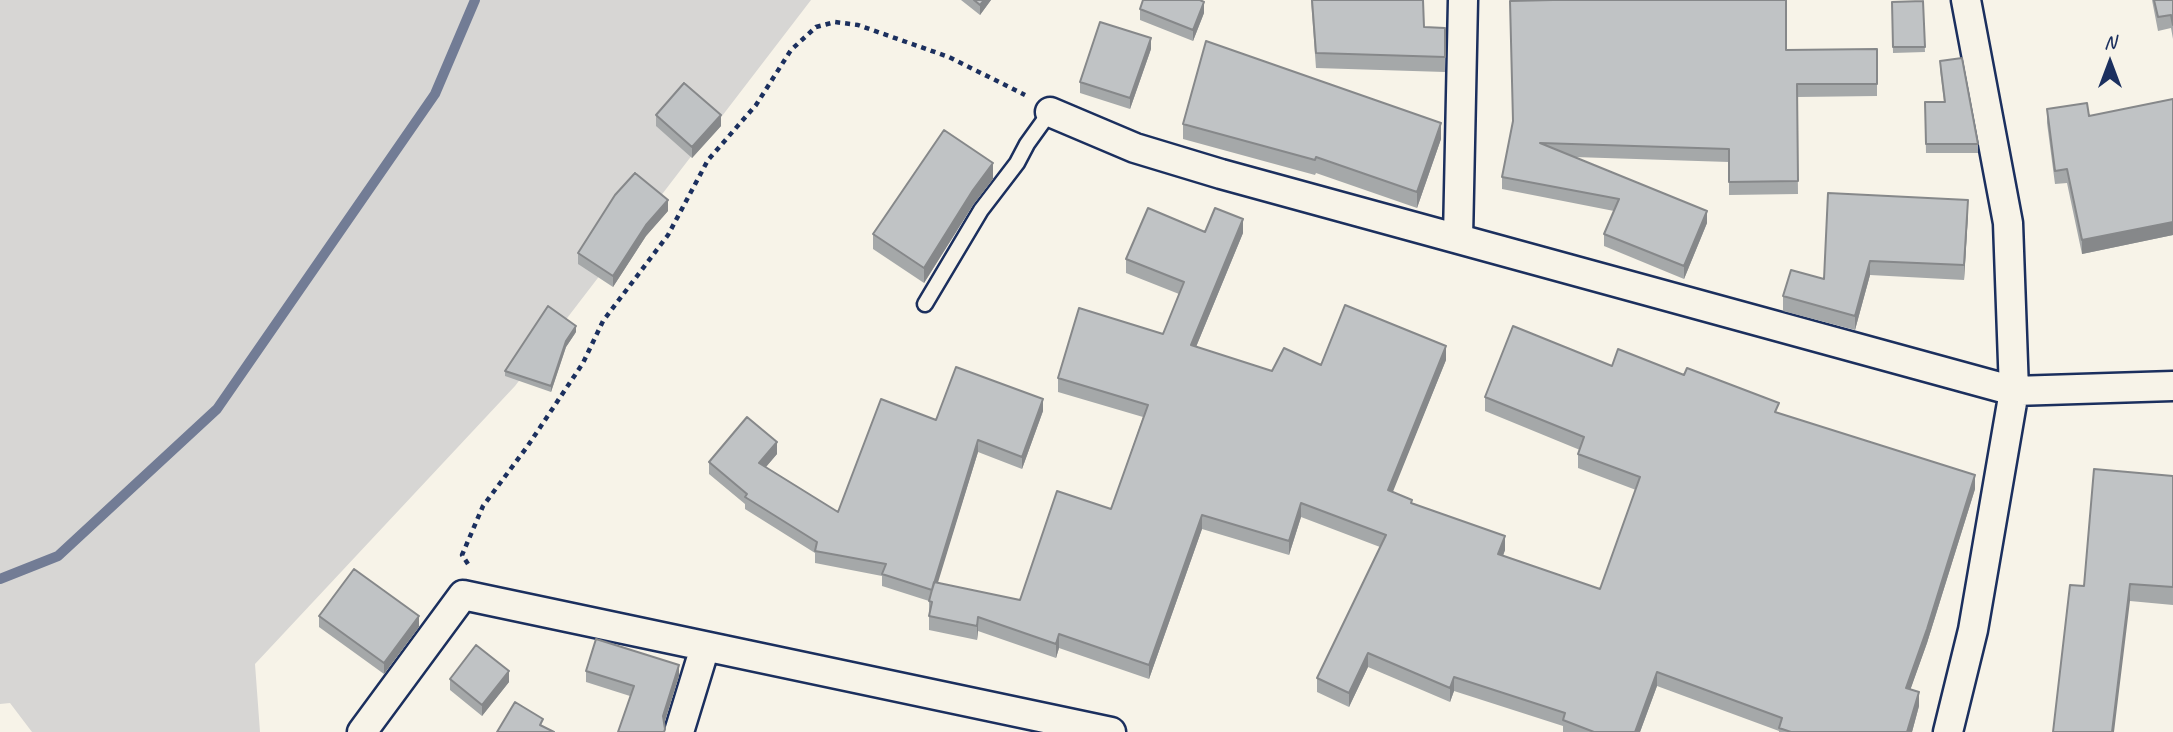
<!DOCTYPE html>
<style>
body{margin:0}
#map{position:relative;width:2173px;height:732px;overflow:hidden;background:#f7f3e8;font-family:Caveat,sans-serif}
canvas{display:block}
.north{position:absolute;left:2075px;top:28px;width:70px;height:70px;-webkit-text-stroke:5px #f7f3e8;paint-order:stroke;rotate:0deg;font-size:19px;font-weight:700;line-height:28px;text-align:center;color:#1b2f5e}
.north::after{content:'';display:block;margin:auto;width:24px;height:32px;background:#1b2f5e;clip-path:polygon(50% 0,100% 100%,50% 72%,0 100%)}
</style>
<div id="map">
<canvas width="2173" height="732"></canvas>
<div class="north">N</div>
</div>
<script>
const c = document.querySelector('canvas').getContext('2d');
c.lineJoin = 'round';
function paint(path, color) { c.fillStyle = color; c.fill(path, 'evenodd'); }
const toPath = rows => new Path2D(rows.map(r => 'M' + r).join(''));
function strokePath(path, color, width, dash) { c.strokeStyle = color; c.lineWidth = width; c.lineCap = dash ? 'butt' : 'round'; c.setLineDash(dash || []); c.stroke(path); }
const green = toPath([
 [0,0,811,0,515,386,255,664,260,732,32,732,10,703,0,704]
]);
const stream = toPath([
 [0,579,58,556,217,409,435,94,475,0]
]);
const path = toPath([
 [468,564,462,555,483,506,527,447,583,363,603,321,668,235,708,160,756,105,791,50,816,27,835,22,858,25,949,57,1025,95]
]);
const service = toPath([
 [925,304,981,210,1017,163,1027,144,1050,112]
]);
const minor = toPath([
 [1050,112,1135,148,1221,174,2014,391,2173,386],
 [1458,238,1463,0],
 [362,732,463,595,1111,732],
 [679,732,705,647],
 [1948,732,1973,630,2014,391,2008,223,1966,0]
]);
const wall = toPath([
 [961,0,991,0,980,15],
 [1311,0,1423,0,1424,27,1445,28,1445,72,1316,68],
 [1553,0,1786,50,1877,49,1877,96,1797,97,1798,194,1729,195,1729,162,1574,157,1707,223,1684,279,1604,246,1604,234,1614,211,1502,189,1502,177],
 [2152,0,2173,0,2173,39,2171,28,2158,31],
 [1923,1,1925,52,1893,53,1892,2],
 [1140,9,1204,13,1193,41,1140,20],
 [1151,49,1130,109,1080,93,1080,82],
 [1940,61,1978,144,1978,153,1926,153,1925,102,1944,102,1940,70],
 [2173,99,2173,235,2082,254,2067,183,2055,184,2047,123,2047,109,2089,116],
 [656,115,721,126,692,158,656,126],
 [1183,124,1441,139,1417,208,1316,173,1315,175,1183,139],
 [993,179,973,205,924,283,873,249,873,234],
 [668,211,646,236,613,287,578,264,578,253],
 [1968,214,1964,280,1870,275,1855,330,1783,311,1783,296],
 [1205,232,1243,233,1196,347,1272,371,1321,365,1446,360,1392,492,1505,550,1503,556,1600,589,1636,490,1578,468,1578,454,1580,450,1485,411,1485,397,1612,366,1779,413,1975,489,1927,643,1910,690,1919,706,1912,732,1779,732,1779,731,1657,686,1640,732,1563,732,1563,726,1454,691,1450,702,1368,667,1349,707,1317,692,1317,678,1380,547,1301,517,1289,555,1202,529,1149,679,1059,648,1056,658,978,631,977,640,929,630,929,601,882,586,882,576,815,563,815,553,745,509,745,504,709,474,709,462,777,454,766,467,838,512,936,420,1043,411,1022,469,978,452,937,583,1020,600,1111,509,1143,417,1058,392,1058,378,1163,334,1179,294,1126,273,1126,259],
 [576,332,566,347,551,392,505,376,505,371],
 [2173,476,2173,605,2130,601,2084,586],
 [319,616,419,627,384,674,319,627],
 [586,671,679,676,664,724,665,732,630,696,586,682],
 [450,679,509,682,482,716,450,690]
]);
const shadedWall = toPath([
 [984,0,991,0,980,15,980,5],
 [1204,2,1204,13,1193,41,1193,30],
 [1151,38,1151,49,1130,109,1130,98],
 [721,115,721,126,692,158,692,147],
 [1441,123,1441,139,1417,208,1417,192],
 [993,163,993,179,973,205,924,283,924,268,973,190],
 [668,200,668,211,646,236,613,287,613,276,646,225],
 [1968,200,1968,214,1964,280,1964,265],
 [1707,211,1707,223,1684,279,1684,266],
 [1243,219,1243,233,1191,359,1191,345],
 [2173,222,2173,235,2082,254,2082,240],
 [1870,261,1870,275,1855,330,1855,316],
 [576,326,576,332,566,347,551,392,551,386,566,341],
 [1446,346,1446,360,1388,504,1388,490],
 [1043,399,1043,411,1022,469,1022,457],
 [978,440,978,452,932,602,932,590],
 [777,442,777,454,759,475,759,463],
 [1975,475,1975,489,1927,643,1906,702,1906,688],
 [1301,503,1301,517,1289,555,1289,541],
 [1202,515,1202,529,1149,679,1149,665],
 [1505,536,1505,550,1498,568,1498,554],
 [2130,584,2130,601,2114,732,2112,732],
 [419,616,419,627,384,674,384,663],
 [978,617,978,631,977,640,977,626],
 [1059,634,1059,648,1056,658,1056,644],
 [1368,653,1368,667,1349,707,1349,693],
 [679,665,679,676,663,727,663,716],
 [509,671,509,682,482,716,482,705],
 [1657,672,1657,686,1640,732,1635,732],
 [1454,677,1454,691,1450,702,1450,688],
 [1919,692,1919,706,1912,732,1907,732]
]);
const building = toPath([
 [974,0,984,0,980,5,974,0],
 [1143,0,1200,0,1204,2,1193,30,1140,9,1143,0],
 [1312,0,1423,0,1424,27,1445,28,1445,57,1316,53,1312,0],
 [1553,0,1786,0,1786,50,1877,49,1877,84,1797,84,1798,181,1729,182,1729,149,1540,143,1707,211,1684,266,1604,234,1619,199,1502,177,1513,121,1510,1,1553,0],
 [2154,0,2173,0,2173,25,2171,15,2158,17,2154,0],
 [1923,1,1925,47,1893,47,1892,2,1923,1],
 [1100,22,1151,38,1130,98,1080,82,1100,22],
 [1206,41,1441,123,1417,192,1316,157,1315,160,1183,124,1206,41],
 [1962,58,1978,144,1926,144,1925,102,1945,102,1940,61,1962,58],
 [684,83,721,115,692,147,656,115,684,83],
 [2173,99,2173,222,2082,240,2067,169,2055,171,2047,109,2087,103,2089,116,2173,99],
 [944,130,993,163,973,190,924,268,873,234,944,130],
 [635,173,668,200,646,225,613,276,578,253,615,195,635,173],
 [1828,193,1968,200,1964,265,1870,261,1855,316,1783,296,1791,270,1824,279,1828,193],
 [1148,208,1205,232,1215,208,1243,219,1191,345,1272,371,1284,348,1321,365,1345,305,1446,346,1388,490,1412,500,1411,503,1505,536,1498,554,1600,589,1640,477,1578,454,1584,437,1485,397,1513,326,1612,366,1618,349,1684,375,1687,368,1779,403,1775,412,1975,475,1927,629,1906,688,1919,692,1907,732,1791,732,1779,728,1782,718,1657,672,1635,732,1594,732,1563,720,1565,713,1454,677,1450,688,1368,653,1349,693,1317,678,1386,535,1301,503,1289,541,1202,515,1149,665,1059,634,1056,644,978,617,977,626,929,616,932,602,929,601,934,582,1020,600,1057,491,1111,509,1148,405,1058,378,1079,308,1163,334,1184,282,1126,259,1148,208],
 [548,306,576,326,566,341,551,386,505,371,548,306],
 [956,367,1043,399,1022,457,978,440,932,590,882,574,886,564,815,551,817,542,745,497,747,494,709,462,747,417,777,442,759,463,838,512,881,399,936,420,956,367],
 [2094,469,2173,476,2173,587,2130,584,2112,732,2053,732,2070,585,2084,586,2094,469],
 [354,569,419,616,384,663,319,616,354,569],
 [596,639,679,665,663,716,665,729,664,732,618,732,634,686,586,671,596,639],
 [476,645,509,671,482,705,450,679,476,645],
 [515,702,543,719,540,725,554,732,497,732,515,702]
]);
paint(green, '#d7d6d4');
strokePath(stream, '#727c95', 10);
strokePath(service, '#1b2f5e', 19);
strokePath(minor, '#1b2f5e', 33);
strokePath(path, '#1b2f5e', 4.5, [5, 5]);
strokePath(service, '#f7f3e8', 14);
strokePath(minor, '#f7f3e8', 28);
paint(wall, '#a5a8a9');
paint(shadedWall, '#86888a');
paint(building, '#c0c3c5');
strokePath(building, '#86888a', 2);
</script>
